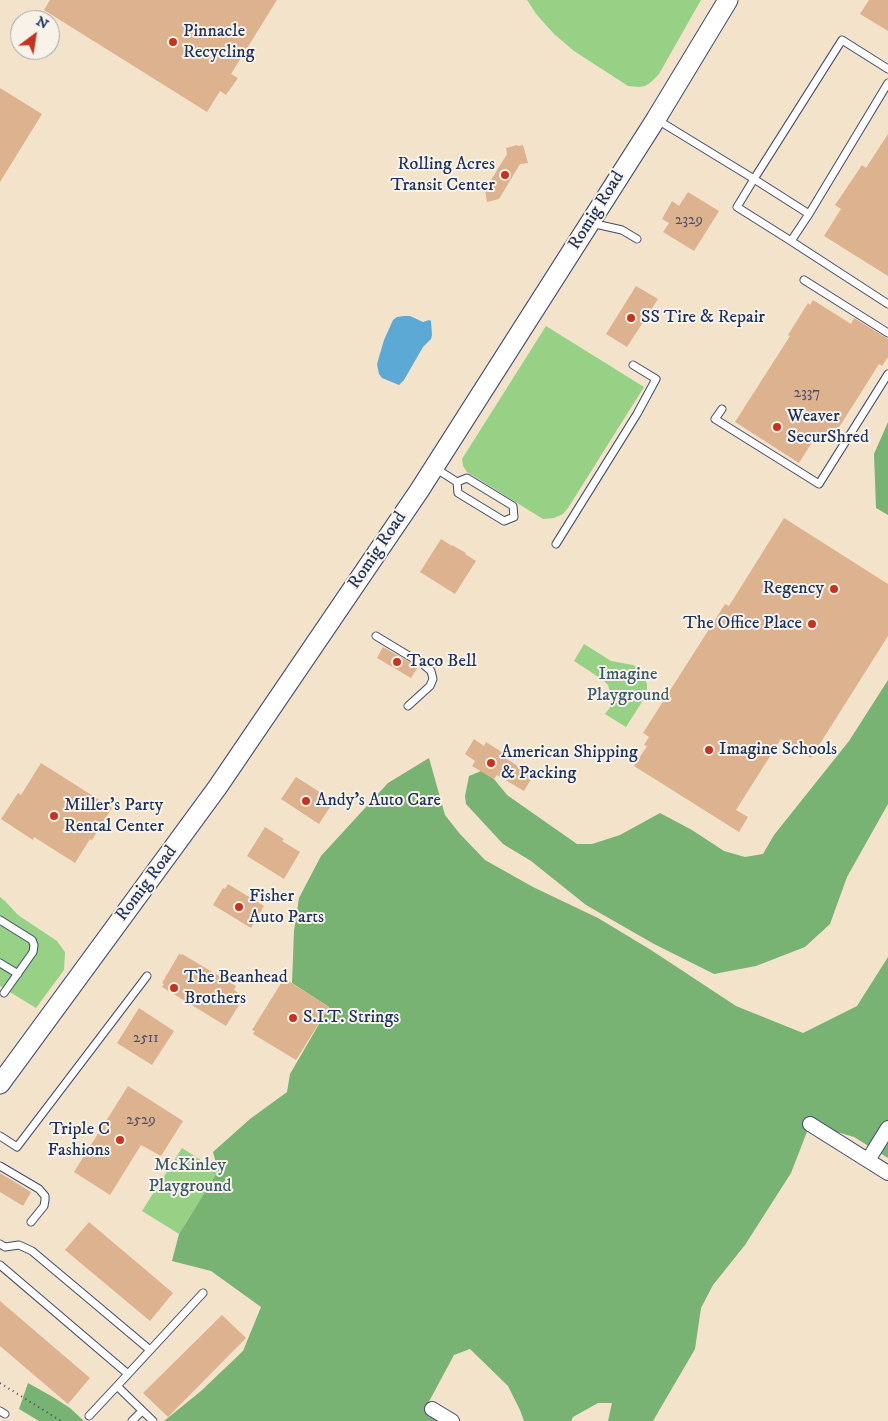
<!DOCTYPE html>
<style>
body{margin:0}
#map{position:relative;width:888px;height:1421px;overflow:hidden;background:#f4e3cb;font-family:"IM FELL DW Pica",serif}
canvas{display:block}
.north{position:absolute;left:10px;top:10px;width:50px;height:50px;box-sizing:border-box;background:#f7f3e8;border:1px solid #9fa5b1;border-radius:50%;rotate:31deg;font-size:14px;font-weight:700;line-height:20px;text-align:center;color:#1b2f5e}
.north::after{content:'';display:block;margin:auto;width:18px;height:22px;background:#c8321e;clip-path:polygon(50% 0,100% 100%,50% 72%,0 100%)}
</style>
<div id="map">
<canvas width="888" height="1421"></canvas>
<div class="north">N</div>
</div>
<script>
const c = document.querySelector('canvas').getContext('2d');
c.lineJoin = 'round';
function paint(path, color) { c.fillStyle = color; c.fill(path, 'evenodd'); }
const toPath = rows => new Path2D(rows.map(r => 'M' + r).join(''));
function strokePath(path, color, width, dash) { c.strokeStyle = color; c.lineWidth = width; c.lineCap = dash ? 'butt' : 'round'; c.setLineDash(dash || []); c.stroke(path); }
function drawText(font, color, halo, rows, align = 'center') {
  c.font = font + ' "IM FELL DW Pica",serif'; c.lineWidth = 4; c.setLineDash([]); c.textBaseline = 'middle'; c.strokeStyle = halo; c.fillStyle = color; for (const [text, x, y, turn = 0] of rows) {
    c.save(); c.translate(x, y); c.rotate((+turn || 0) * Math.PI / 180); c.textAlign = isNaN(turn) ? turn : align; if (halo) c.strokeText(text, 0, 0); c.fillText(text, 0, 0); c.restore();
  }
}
const green = toPath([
 [527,0,701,0,659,74,650,83,645,86,639,87,628,86,574,51,554,34,537,15],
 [546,326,644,387,568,508,563,514,554,518,543,519,467,472,463,466,462,459],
 [584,644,611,661,633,665,641,670,644,675,647,685,647,694,626,727,605,714,611,706,612,699,608,685,603,680,574,661],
 [0,897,5,901,18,915,57,941,65,952,64,970,36,1008,0,986],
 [182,1148,218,1171,179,1234,142,1211]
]);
const forest = toPath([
 [888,422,888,515,876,508,874,454],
 [888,680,888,804,847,877,830,924,805,947,756,966,714,974,654,944,586,905,531,861,503,844,466,804,465,796,469,776,481,771,494,779,507,795,577,844,592,844,620,835,660,813,692,830,724,851,745,857,763,854,774,835,849,741],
 [429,758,445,815,460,834,485,860,533,887,598,918,651,950,736,1006,803,1033,857,1006,888,957,888,1158,854,1137,810,1124,791,1173,745,1245,713,1285,701,1308,695,1349,653,1421,608,1421,612,1403,598,1403,573,1417,571,1421,524,1421,520,1410,508,1386,470,1349,454,1355,425,1409,444,1421,164,1421,201,1391,243,1351,261,1307,211,1271,172,1261,179,1234,218,1171,213,1152,250,1119,287,1092,290,1074,329,1007,292,983,294,931,299,898,321,856,388,783],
 [28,1383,53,1397,70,1408,84,1421,39,1421,19,1409]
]);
const water = toPath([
 [404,316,410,316,423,322,429,320,431,321,432,335,431,339,423,347,404,380,399,385,382,378,379,374,377,364,384,340,393,320,397,317]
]);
const building = toPath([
 [50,0,277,0,231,74,238,78,226,95,220,91,207,112,44,10],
 [869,0,888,0,888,31,860,14],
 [0,88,42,114,0,182],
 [888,134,888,276,824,236,841,209,835,205,862,165,866,168],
 [517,145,518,146,523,145,528,163,520,164,499,199,487,202,485,190,507,154,506,148],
 [688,192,719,211,694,251,663,232,669,223,662,219,672,201,679,206],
 [636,286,658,299,627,347,606,334],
 [813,300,851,324,854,318,888,339,888,357,882,366,879,364,838,429,816,436,799,463,735,422,790,336,788,335,808,303,810,305],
 [784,518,888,584,888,636,811,758,781,739,736,810,748,817,739,832,634,766,647,746,644,745,649,737,643,733,725,604,729,606],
 [441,539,452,546,452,545,466,553,465,554,476,561,455,594,420,572],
 [383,647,418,667,411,678,377,658],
 [474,739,484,746,486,742,508,756,507,759,533,776,524,791,497,775,494,779,472,766,475,761,465,754],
 [41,763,112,808,92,840,90,839,75,863,34,837,33,840,1,819,18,793,21,795],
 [296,777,334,801,319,824,281,799],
 [265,827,284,839,282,841,300,852,284,879,247,856],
 [228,884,264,906,251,928,213,905,223,888,225,889],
 [179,954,182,955,182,954,236,986,234,990,244,997,226,1026,162,987,164,984,162,983],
 [283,980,286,982,287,980,329,1007,296,1060,253,1034,255,1031,252,1030],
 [139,1008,174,1031,152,1065,117,1043],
 [128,1086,183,1121,161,1156,141,1145,110,1195,74,1172],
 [0,1173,31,1192,23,1206,0,1192],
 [89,1222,173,1293,150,1321,65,1250],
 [0,1301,90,1378,68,1404,0,1346],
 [222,1315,246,1338,168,1417,143,1393]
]);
const path = toPath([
 [0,1383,61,1421]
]);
const lane = toPath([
 [888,69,842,40,754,179,809,214,888,83],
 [656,119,754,179,737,207,791,241,809,214],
 [591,223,622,230,637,239],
 [791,241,888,304],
 [804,280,888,333],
 [722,409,715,419,819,484,888,374],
 [435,468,457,482,458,493,504,521,514,517,513,506,467,478,457,482],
 [556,544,637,414,656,379,633,365],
 [376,636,424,665,431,671,433,679,430,686,408,706],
 [0,920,32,940,34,945,33,952,4,993],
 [0,963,18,974],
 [0,1136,17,1147,147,976],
 [0,1166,39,1189,45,1196,45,1200,44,1206,31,1222],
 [0,1244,5,1247,19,1245,32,1251,150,1350],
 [0,1265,128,1374],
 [0,1411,5,1414],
 [89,1416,117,1386],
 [132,1421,142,1411],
 [153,1421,117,1386,203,1293]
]);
const street = toPath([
 [810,1124,888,1173],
 [868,1160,888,1128],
 [432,1409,452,1421]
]);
const secondary = toPath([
 [0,1084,217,788,419,491,656,119,728,0]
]);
const markers = [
 [173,42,5,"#c8321e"],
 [505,175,5,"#c8321e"],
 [631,318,5,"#c8321e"],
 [777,427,5,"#c8321e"],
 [834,589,5,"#c8321e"],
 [812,624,5,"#c8321e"],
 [397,662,5,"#c8321e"],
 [709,750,5,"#c8321e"],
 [491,763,5,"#c8321e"],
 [306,801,5,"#c8321e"],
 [54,816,5,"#c8321e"],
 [239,907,5,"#c8321e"],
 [174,988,5,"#c8321e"],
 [293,1018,5,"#c8321e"],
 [120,1140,5,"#c8321e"]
];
const numberNames = [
 ["2329",689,221],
 ["2337",807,394],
 ["2511",146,1039],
 ["2529",141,1121]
];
const poiNames = [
 ["Pinnacle",183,32],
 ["Recycling",183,53],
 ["Rolling Acres",495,165,"right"],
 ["Transit Center",495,186,"right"],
 ["SS Tire & Repair",641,318],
 ["Weaver",787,417],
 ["SecurShred",787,438],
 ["Regency",824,589,"right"],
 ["The Office Place",802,624,"right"],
 ["Taco Bell",407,662],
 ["Imagine Schools",719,750],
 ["American Shipping",501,753],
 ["& Packing",501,774],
 ["Andy's Auto Care",316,801],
 ["Miller's Party",64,806],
 ["Rental Center",64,827],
 ["Fisher",249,897],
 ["Auto Parts",249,918],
 ["The Beanhead",184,978],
 ["Brothers",184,999],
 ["S.I.T. Strings",303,1018],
 ["Triple C",110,1130,"right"],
 ["Fashions",110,1151,"right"]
];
const streetNames = [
 ["Romig Road",597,211,-58],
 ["Romig Road",378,551,-56],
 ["Romig Road",147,884,-53]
];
const parkNames = [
 ["Imagine",628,675],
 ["Playground",628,696],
 ["McKinley",190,1166],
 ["Playground",190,1187]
];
paint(green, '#96d186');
paint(forest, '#78b373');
paint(water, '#5da9d5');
paint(building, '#ddb28e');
strokePath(lane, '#3c4a6e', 9);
strokePath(street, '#3c4a6e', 16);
strokePath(secondary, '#3c4a6e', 21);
strokePath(path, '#3c4a6e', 2, [1, 4]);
strokePath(lane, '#fff', 7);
strokePath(street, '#fff', 14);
strokePath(secondary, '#fff', 19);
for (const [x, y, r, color] of markers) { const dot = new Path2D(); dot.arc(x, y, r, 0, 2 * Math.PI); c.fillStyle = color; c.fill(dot); strokePath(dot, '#f7f3e8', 2); }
drawText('15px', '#4c506a', null, numberNames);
drawText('18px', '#1b2f5e', '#f7f3e8', poiNames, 'left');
drawText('18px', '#1b2f5e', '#f7f3e8', streetNames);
drawText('18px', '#3a5868', '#f7f3e8', parkNames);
</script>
